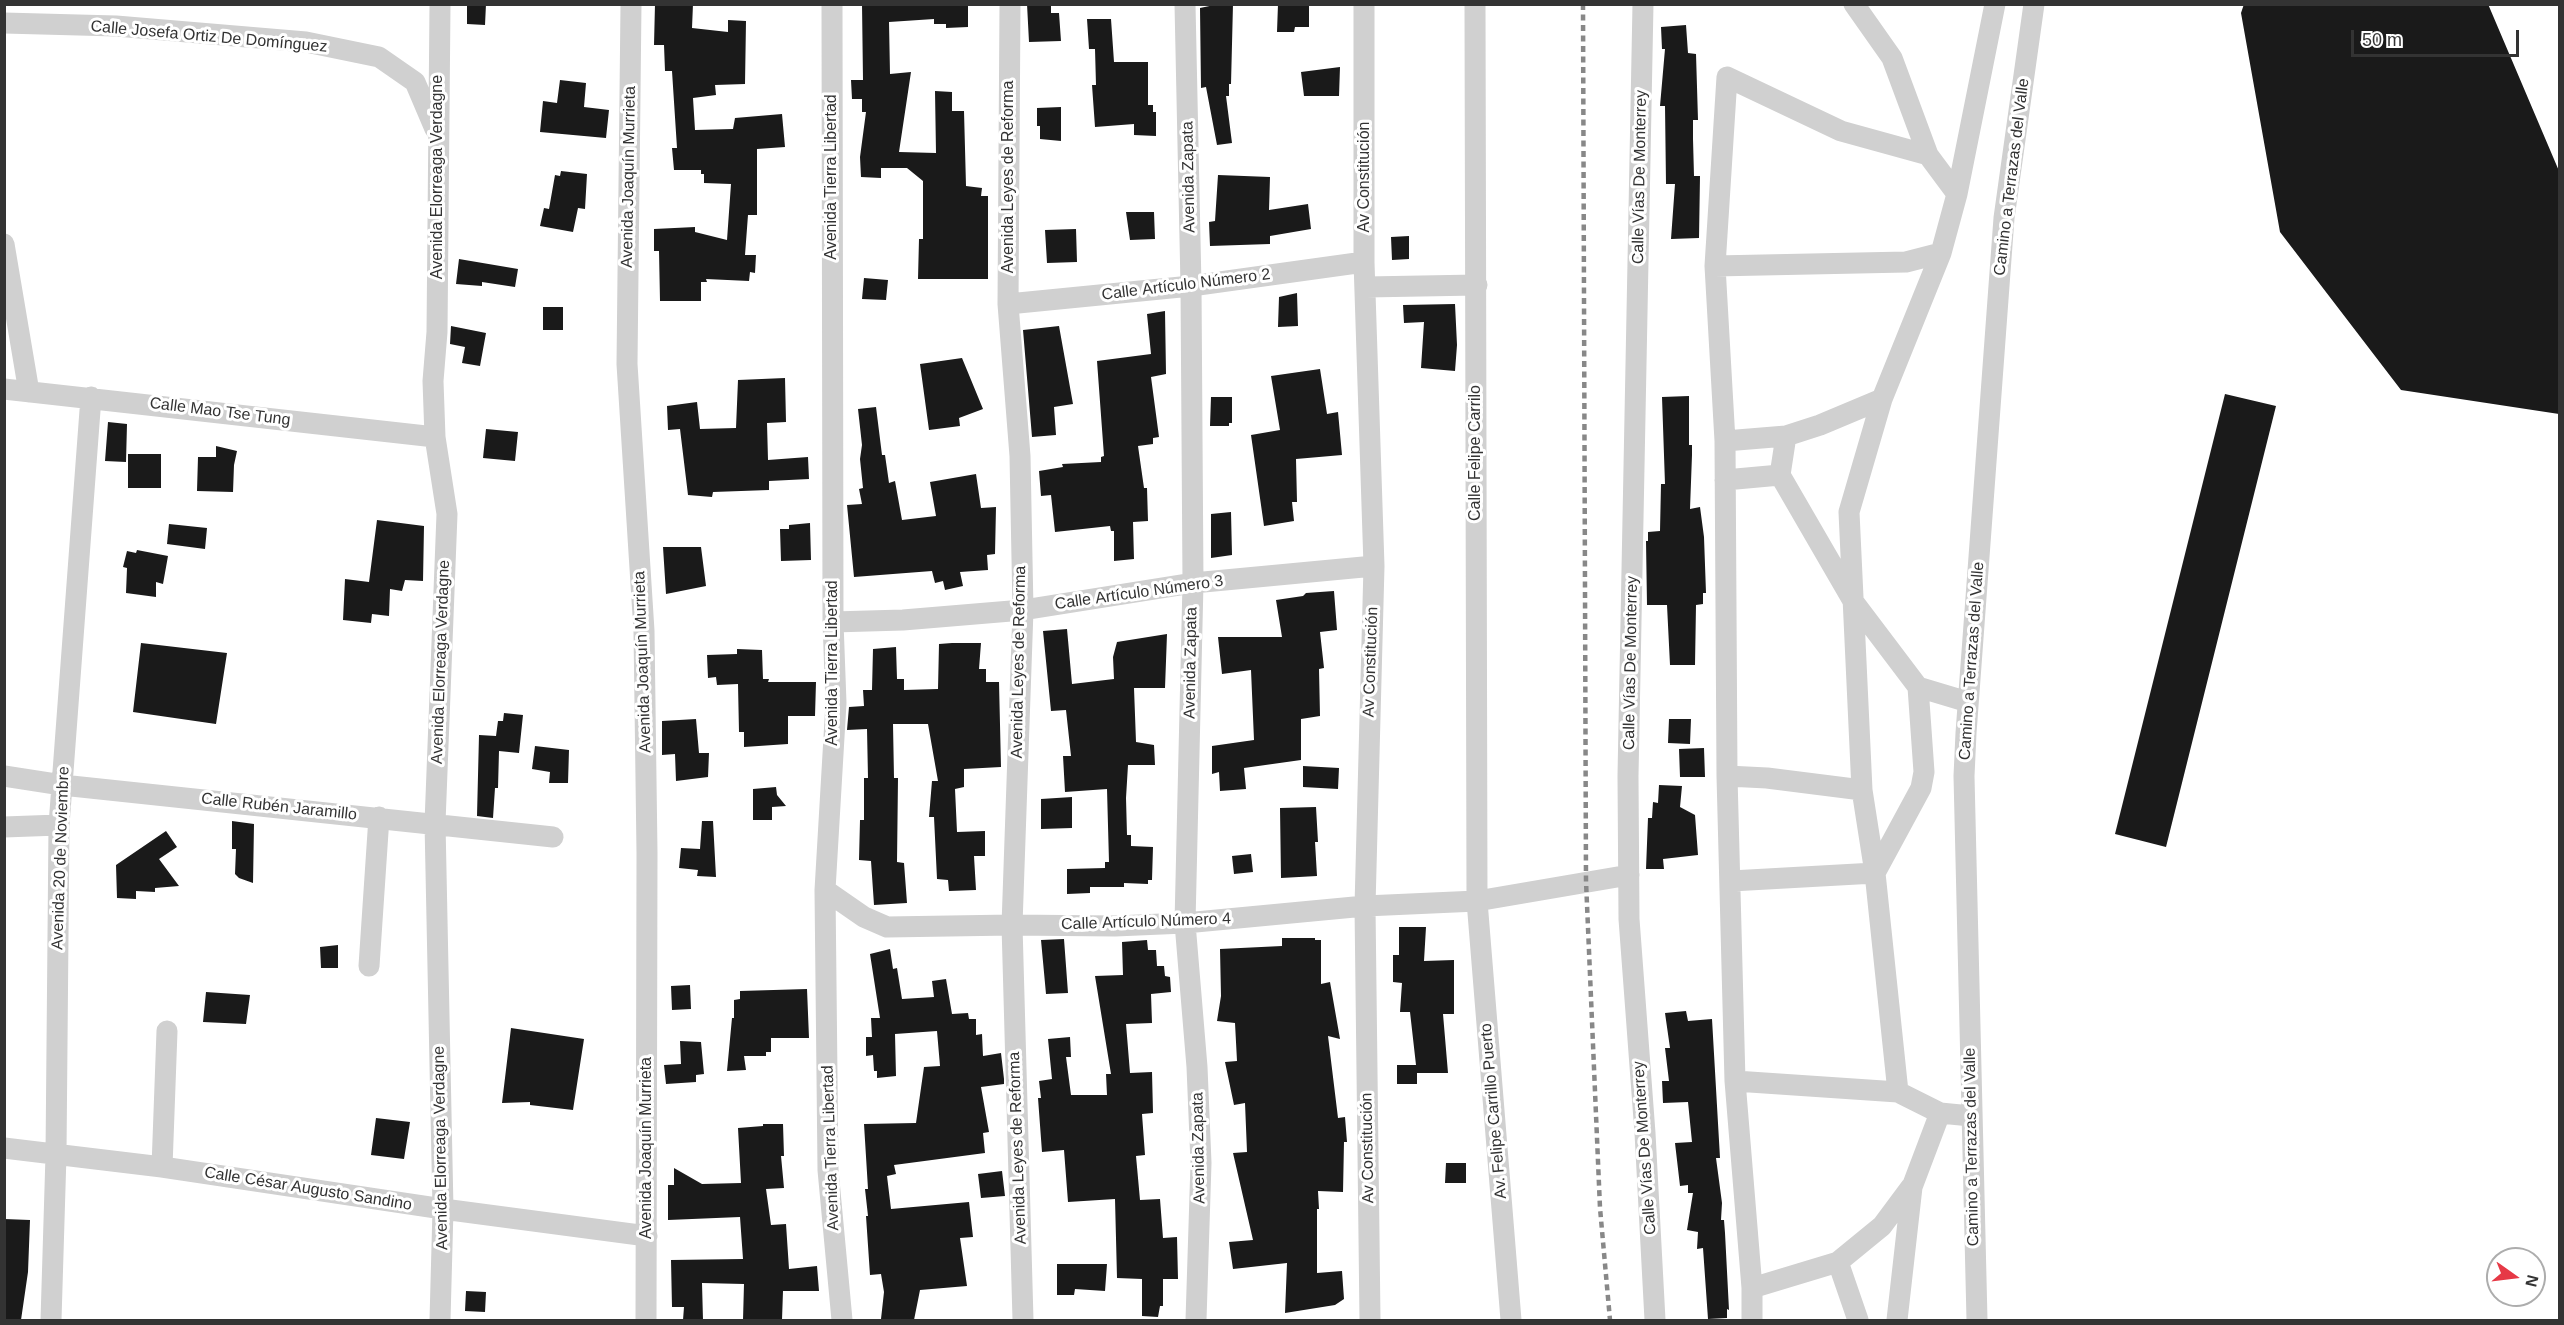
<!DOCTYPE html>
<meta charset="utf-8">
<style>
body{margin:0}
#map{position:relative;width:2564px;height:1325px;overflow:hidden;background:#fff;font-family:Helvetica,sans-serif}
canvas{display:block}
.frame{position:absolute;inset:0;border:6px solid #333;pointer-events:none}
.north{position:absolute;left:2486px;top:1247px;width:60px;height:60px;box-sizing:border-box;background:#fff;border:2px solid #adadad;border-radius:50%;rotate:104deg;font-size:16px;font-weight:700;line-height:24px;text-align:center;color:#333}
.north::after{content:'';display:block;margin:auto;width:21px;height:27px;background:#e63946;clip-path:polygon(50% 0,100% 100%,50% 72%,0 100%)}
.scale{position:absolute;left:2351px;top:30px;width:168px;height:27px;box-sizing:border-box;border:3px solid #333;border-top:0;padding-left:8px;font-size:18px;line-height:21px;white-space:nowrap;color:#333;-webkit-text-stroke:4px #fff;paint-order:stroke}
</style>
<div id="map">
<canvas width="2564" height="1325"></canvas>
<div class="frame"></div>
<div class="north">N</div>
<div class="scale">50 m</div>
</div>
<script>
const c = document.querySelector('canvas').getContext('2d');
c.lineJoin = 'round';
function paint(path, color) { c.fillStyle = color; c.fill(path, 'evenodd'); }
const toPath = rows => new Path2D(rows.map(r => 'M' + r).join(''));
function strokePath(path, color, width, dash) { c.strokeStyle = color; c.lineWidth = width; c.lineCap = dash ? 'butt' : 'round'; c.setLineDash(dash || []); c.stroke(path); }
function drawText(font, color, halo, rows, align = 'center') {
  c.font = font + ' Helvetica,sans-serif'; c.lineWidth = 6; c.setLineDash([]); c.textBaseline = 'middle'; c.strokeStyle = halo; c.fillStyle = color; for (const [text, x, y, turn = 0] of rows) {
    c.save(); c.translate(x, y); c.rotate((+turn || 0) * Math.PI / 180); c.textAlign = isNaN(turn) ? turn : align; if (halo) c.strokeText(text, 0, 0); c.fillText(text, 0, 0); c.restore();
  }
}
const building = toPath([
 [467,4,486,4,485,25,467,24],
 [655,4,693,4,692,28,728,32,728,20,746,21,745,84,715,85,716,95,693,98,695,130,733,129,735,118,782,114,785,147,757,149,757,215,748,215,745,255,756,255,755,273,750,272,749,281,706,279,707,282,701,282,701,301,660,301,659,251,654,251,654,229,695,227,695,232,727,240,731,184,704,183,704,174,701,174,701,170,674,170,672,148,677,148,672,71,665,71,664,45,654,45],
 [862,4,968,4,968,27,946,28,946,24,934,24,934,19,889,22,890,74,911,72,899,152,936,153,935,91,952,92,952,111,964,111,966,186,982,188,981,196,988,196,988,279,918,279,919,239,923,239,923,181,907,168,881,168,881,178,861,177,860,157,866,112,862,112,862,99,852,99,851,80,863,80],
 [1027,4,1051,4,1051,13,1059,13,1061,41,1029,42],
 [1219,4,1233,4,1231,84,1229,84,1229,96,1226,96,1232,143,1217,145,1206,87,1201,88,1200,8],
 [1278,4,1309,4,1309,27,1295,27,1294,32,1277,32],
 [2244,4,2488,4,2559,171,2559,414,2401,390,2280,232,2241,13],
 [1087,19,1111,19,1114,62,1148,62,1148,105,1153,105,1153,112,1156,112,1156,136,1134,135,1134,124,1095,127,1092,85,1096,85,1095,49,1089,49],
 [1686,25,1688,53,1696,54,1698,120,1693,120,1693,139,1694,176,1700,176,1699,238,1671,239,1675,184,1666,184,1665,106,1660,106,1665,49,1662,49,1661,27],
 [1340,67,1339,96,1304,96,1301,72],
 [560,80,586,83,584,107,609,110,606,138,540,132,543,101,557,103],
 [1061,107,1061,141,1040,139,1040,126,1037,126,1037,108],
 [561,171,587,174,585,209,578,208,573,232,540,226,544,208,549,209,555,175,560,176],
 [1218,175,1270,177,1269,210,1308,204,1311,229,1270,236,1270,244,1210,246,1209,222,1215,221],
 [1126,212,1154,212,1155,239,1130,240],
 [1076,229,1077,262,1047,263,1045,230],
 [1409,236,1409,259,1392,260,1391,237],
 [459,259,518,269,515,287,482,282,482,286,456,284],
 [864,278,888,280,886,300,862,299],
 [1297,293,1298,326,1278,327,1279,297],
 [1455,304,1457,345,1455,371,1421,368,1424,322,1404,323,1403,305],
 [543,307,563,307,563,330,543,330],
 [1165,311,1166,374,1151,377,1159,437,1153,438,1153,444,1138,446,1144,488,1147,488,1148,521,1133,522,1134,559,1114,561,1114,531,1111,531,1110,526,1055,532,1051,495,1041,496,1039,471,1063,467,1062,464,1101,462,1101,457,1104,456,1097,361,1151,354,1147,314],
 [451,326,486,333,480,366,462,363,465,347,450,344],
 [1059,326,1073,404,1054,407,1056,435,1032,437,1023,330],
 [962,358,983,409,959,418,960,426,929,430,920,364],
 [1320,369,1327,414,1338,412,1342,455,1296,459,1297,502,1292,502,1294,521,1264,526,1251,435,1280,430,1271,376],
 [785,378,786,422,767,423,768,460,808,457,809,479,769,481,769,490,713,492,712,497,688,495,680,429,668,430,667,406,697,402,700,429,736,428,738,380],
 [2225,394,2276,406,2166,847,2115,834],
 [1689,396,1689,445,1692,445,1692,455,1690,509,1700,507,1704,537,1706,593,1703,593,1703,604,1696,605,1695,665,1670,665,1667,605,1647,605,1646,541,1648,541,1648,532,1660,531,1661,484,1665,484,1662,397],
 [1211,397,1232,397,1232,423,1229,423,1229,426,1210,426],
 [876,407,882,455,885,455,889,483,895,481,902,520,936,516,930,482,976,474,981,508,996,507,995,554,987,555,988,570,960,572,963,586,945,590,943,581,935,583,932,571,854,577,847,505,862,504,859,489,863,488,860,459,862,445,858,409],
 [108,422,127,424,126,462,105,461],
 [486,429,518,432,515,461,483,458],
 [216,446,237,451,234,465,233,492,197,491,198,457,216,457],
 [128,454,161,454,161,488,128,488],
 [1231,512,1232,555,1211,558,1211,514],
 [377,520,424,526,423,581,405,580,402,591,390,589,389,616,372,614,371,623,343,620,345,579,369,582],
 [810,523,811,560,781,561,780,529,789,529,789,525],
 [169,524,207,528,205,549,167,544],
 [663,547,701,547,706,586,666,594],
 [137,550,168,556,163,584,156,582,156,597,126,593,127,568,123,567,127,551,136,553],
 [1334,591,1337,630,1320,632,1324,668,1319,669,1320,716,1301,719,1301,760,1244,768,1246,789,1220,791,1219,772,1212,774,1212,746,1254,740,1251,670,1222,674,1218,637,1282,637,1276,600,1303,596,1306,593],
 [1067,629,1072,684,1114,679,1113,657,1117,642,1167,634,1165,688,1134,688,1136,742,1154,745,1155,765,1128,765,1126,798,1127,835,1131,835,1131,846,1153,847,1152,880,1148,880,1148,884,1124,883,1124,887,1090,887,1090,893,1067,894,1067,869,1105,868,1105,862,1109,862,1107,789,1065,792,1063,756,1071,756,1066,710,1051,711,1043,631],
 [141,643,227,653,216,724,133,712],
 [952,643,981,643,979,669,986,669,986,682,999,682,1001,767,964,769,964,787,955,789,957,832,985,831,985,856,974,856,976,890,949,891,948,880,937,879,934,817,929,817,932,781,938,781,928,724,893,724,894,778,898,778,897,862,904,863,907,903,874,905,871,861,859,860,860,820,864,820,864,778,868,778,867,729,847,730,849,707,864,706,863,690,872,690,873,649,896,647,897,679,904,679,904,690,938,689,939,644],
 [737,649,762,650,763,679,769,679,768,682,816,682,815,716,788,716,788,744,744,747,744,732,739,732,738,684,717,685,716,677,708,678,707,655,737,654],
 [504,713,523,715,519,753,499,751,498,788,495,788,493,818,477,816,479,735,496,736,498,721,503,721],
 [696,719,699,753,709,753,708,777,676,781,675,754,662,755,662,721],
 [1669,719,1691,719,1690,744,1668,743],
 [535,746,569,750,568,783,549,783,550,772,532,769],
 [1704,748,1705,777,1680,777,1679,749],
 [1303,766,1339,768,1338,789,1303,787],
 [1659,785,1682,786,1680,807,1695,815,1698,855,1663,859,1664,869,1646,869,1648,818,1652,818,1653,802,1658,803],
 [776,787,777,795,786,806,772,807,772,820,753,820,753,789],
 [1072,797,1072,828,1041,829,1041,799],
 [1316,807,1318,842,1315,842,1317,876,1281,878,1280,808],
 [232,821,254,824,253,883,239,878,235,874,236,849,232,849],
 [702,821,713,821,716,877,697,876,698,870,679,868,681,848,700,849],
 [166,831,177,847,159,859,179,886,155,888,155,892,136,891,136,899,117,898,116,865],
 [1251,854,1253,872,1234,874,1232,856],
 [1399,927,1426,927,1424,961,1454,960,1454,1014,1443,1014,1448,1073,1417,1073,1417,1084,1397,1084,1397,1065,1416,1065,1410,1012,1400,1012,1402,983,1393,982,1393,955,1399,955],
 [1282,938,1315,938,1315,940,1321,940,1321,984,1330,982,1340,1039,1328,1036,1338,1118,1345,1117,1347,1142,1344,1142,1343,1192,1318,1191,1319,1209,1317,1209,1317,1273,1342,1271,1344,1299,1335,1305,1285,1313,1287,1263,1233,1269,1229,1242,1253,1240,1233,1153,1247,1152,1245,1103,1234,1105,1225,1062,1237,1061,1235,1023,1217,1021,1221,996,1220,949,1282,946],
 [1064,939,1068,993,1046,994,1041,940],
 [1147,940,1148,950,1156,950,1157,966,1164,966,1165,976,1170,977,1171,992,1151,994,1152,1023,1126,1024,1130,1073,1152,1072,1153,1113,1142,1114,1145,1155,1136,1156,1140,1200,1160,1199,1163,1238,1177,1237,1178,1279,1163,1279,1163,1306,1160,1306,1158,1317,1142,1316,1142,1279,1117,1278,1115,1199,1068,1202,1064,1150,1042,1152,1038,1098,1041,1098,1039,1081,1052,1079,1048,1039,1070,1037,1071,1057,1066,1057,1071,1095,1107,1095,1106,1074,1111,1074,1095,976,1123,975,1122,942],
 [338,945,338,968,321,968,320,947],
 [890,949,893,969,897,968,902,999,934,997,932,981,946,979,952,1014,968,1013,969,1019,976,1019,976,1035,982,1034,983,1056,1001,1053,1004,1079,1004,1084,981,1087,989,1132,983,1133,985,1153,894,1165,896,1174,887,1176,891,1209,969,1202,973,1237,960,1238,967,1286,920,1290,914,1320,881,1319,884,1292,881,1274,870,1275,866,1216,868,1216,865,1189,868,1189,864,1124,916,1123,924,1067,940,1066,937,1031,895,1034,896,1076,877,1078,877,1071,874,1071,873,1055,866,1056,866,1037,872,1037,871,1018,880,1018,870,954],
 [690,985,691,1009,672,1010,671,986],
 [807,989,809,1038,771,1038,771,1052,766,1052,766,1056,744,1056,746,1070,727,1071,732,1018,734,1018,734,1000,740,999,740,991],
 [206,992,250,995,246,1024,203,1022],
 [1686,1011,1688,1021,1712,1019,1720,1158,1716,1158,1722,1203,1721,1220,1724,1220,1725,1233,1729,1310,1727,1309,1727,1318,1708,1319,1703,1248,1697,1249,1698,1232,1687,1230,1693,1193,1688,1193,1688,1185,1680,1186,1675,1143,1692,1142,1688,1102,1663,1103,1662,1081,1669,1081,1665,1048,1670,1048,1665,1013],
 [511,1028,584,1039,573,1110,530,1105,530,1102,502,1103],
 [680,1041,701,1042,704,1074,696,1075,696,1082,666,1084,664,1065,681,1064],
 [376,1118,410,1122,404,1159,371,1155],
 [763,1124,783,1124,784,1156,781,1156,784,1188,766,1189,771,1225,786,1224,789,1269,817,1266,819,1291,783,1291,782,1320,743,1320,744,1284,702,1283,703,1320,683,1320,684,1307,672,1307,671,1260,743,1259,740,1217,668,1220,668,1185,674,1185,674,1168,702,1184,741,1183,738,1128,763,1126],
 [1446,1163,1466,1163,1466,1183,1445,1183],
 [1002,1171,1005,1196,981,1198,978,1174],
 [4,1219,30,1220,28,1272,21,1320,4,1320],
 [1057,1264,1107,1264,1105,1291,1075,1289,1074,1295,1057,1295],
 [466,1291,486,1292,485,1312,465,1311]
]);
const minor = toPath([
 [440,4,437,332,433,381,435,437,447,514,435,823,443,1209,440,1320],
 [631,4,627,364,644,631,647,853,646,1320],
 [832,4,833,622,836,703,825,890,828,1170,842,1320],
 [1010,4,1008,304,1020,456,1023,610,1012,925,1023,1320],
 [1185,4,1191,286,1193,583,1185,923,1197,1067,1201,1163,1196,1320],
 [1364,4,1364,262,1374,566,1365,906,1370,1320],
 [1475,4,1477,901,1511,1320],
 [1643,4,1628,776,1629,919,1645,1133,1655,1320],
 [1854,4,1892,58,1928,155],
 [4,23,116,26,306,42,379,57,415,82,435,129],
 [4,244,29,392],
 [1715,266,1906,262,1941,253],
 [1366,287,1477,285],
 [1008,304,1191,286,1364,262],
 [4,389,435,437],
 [1725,441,1786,436,1820,425,1882,399,1941,253,1957,194,1995,4],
 [1780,475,1786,436],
 [1725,480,1780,475,1853,601,1918,687],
 [833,622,903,620,1023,610,1193,583,1374,566],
 [4,776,62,785,553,837],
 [1727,776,1767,778,1862,790],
 [4,827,59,825],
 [1731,881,1875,873,1862,790,1849,512,1882,399],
 [825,890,864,917,887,927,1012,925,1115,926,1185,923,1365,906,1477,901,1629,875],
 [369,966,379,817],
 [1735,1081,1898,1092],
 [1940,1113,1898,1092,1875,873,1921,788,1924,772,1918,687,1968,702],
 [4,1148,162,1167,443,1209,647,1236],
 [162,1167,167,1031],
 [1838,1262,1858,1320],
 [1752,1288,1838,1262,1882,1226,1911,1187],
 [51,1320,56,1155,59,825,91,397],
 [1752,1320,1752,1288,1735,1081,1727,776,1725,441,1715,266,1727,77,1841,131,1928,155,1957,194],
 [1897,1320,1912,1187,1940,1113,1971,1116],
 [1977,1320,1964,776,1966,733,2004,218,2034,4]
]);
const rail = toPath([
 [1583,4,1586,881,1600,1208,1610,1320]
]);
const streetNames = [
 ["Calle Josefa Ortiz De Domínguez",209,37,5],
 ["Avenida Elorreaga Verdagne",438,177,-90],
 ["Avenida Joaquín Murrieta",629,177,-89],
 ["Avenida Tierra Libertad",832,177,-90],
 ["Avenida Leyes de Reforma",1009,177,-90],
 ["Avenida Zapata",1189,177,-91],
 ["Av Constitución",1365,177,-90],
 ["Calle Vías De Monterrey",1640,177,-89],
 ["Camino a Terrazas del Valle",2012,177,-83],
 ["Calle Artículo Número 2",1186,285,-7],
 ["Calle Mao Tse Tung",220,412,7],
 ["Calle Felipe Carrilo",1476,453,-90],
 ["Calle Artículo Número 3",1139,593,-8],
 ["Camino a Terrazas del Valle",1972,661,-86],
 ["Avenida Elorreaga Verdagne",441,662,-88],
 ["Avenida Joaquín Murrieta",643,662,-92],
 ["Avenida Leyes de Reforma",1019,662,-89],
 ["Av Constitución",1371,662,-88],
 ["Avenida Tierra Libertad",833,663,-90],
 ["Avenida Zapata",1191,663,-89],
 ["Calle Vías De Monterrey",1631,663,-89],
 ["Calle Rubén Jaramillo",279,807,6],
 ["Avenida 20 de Noviembre",61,858,-88],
 ["Calle Artículo Número 4",1146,922,-2],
 ["Av. Felipe Carrillo Puerto",1494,1111,-95],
 ["Camino a Terrazas del Valle",1972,1147,-91],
 ["Avenida Elorreaga Verdagne",441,1148,-91],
 ["Avenida Joaquín Murrieta",647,1148,-90],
 ["Avenida Tierra Libertad",831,1148,-92],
 ["Avenida Leyes de Reforma",1018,1148,-92],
 ["Avenida Zapata",1199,1148,-91],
 ["Av Constitución",1368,1148,-91],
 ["Calle Vías De Monterrey",1645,1148,-94],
 ["Calle César Augusto Sandino",308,1189,9]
];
paint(building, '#1a1a1a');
strokePath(minor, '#d0d0d0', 21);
strokePath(rail, '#888', 4.5, [6, 4.5]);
drawText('16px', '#333', '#fff', streetNames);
</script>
